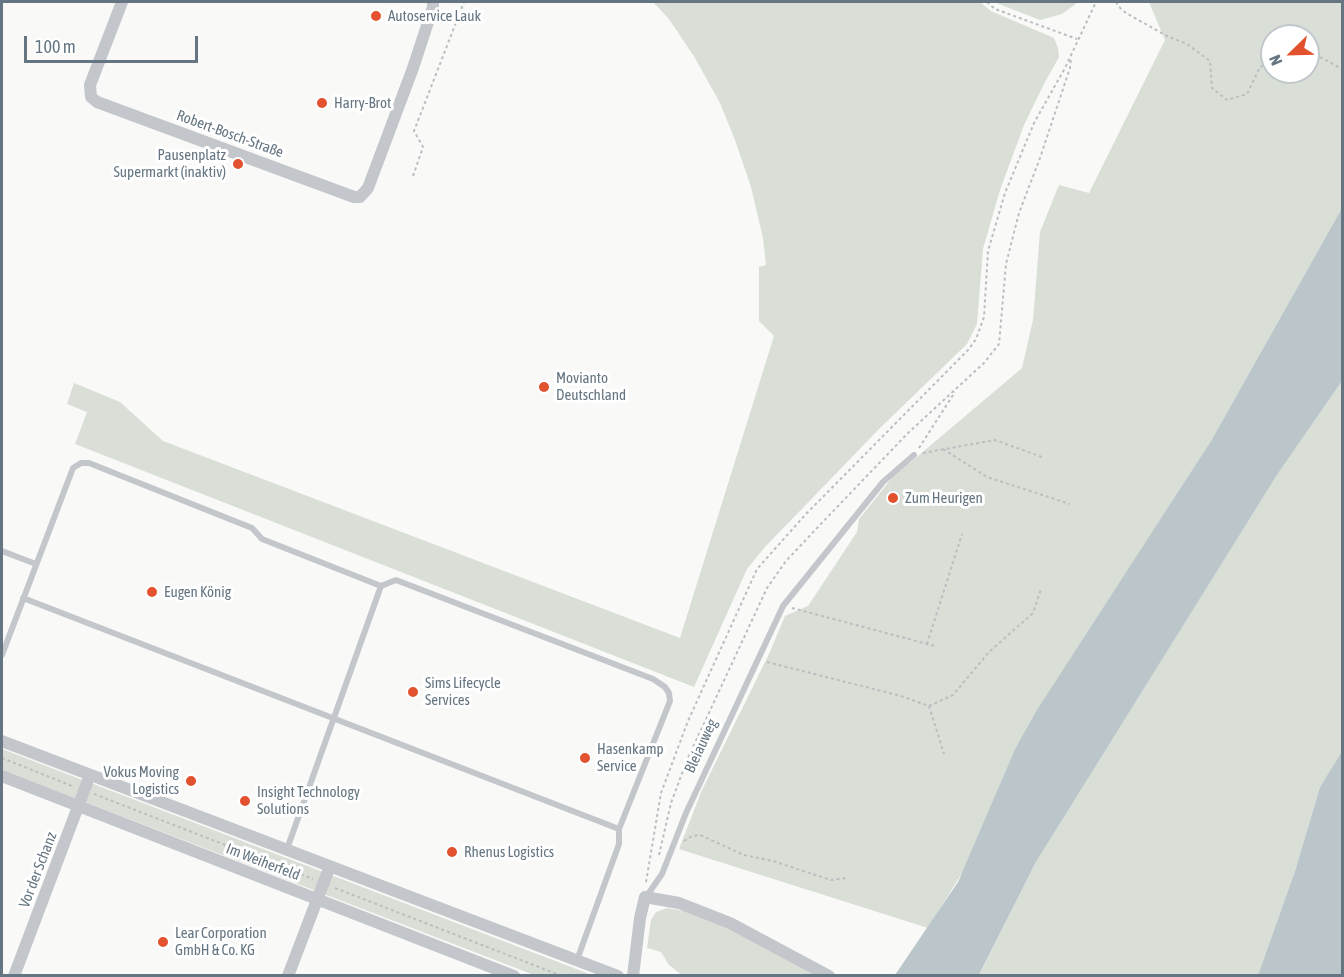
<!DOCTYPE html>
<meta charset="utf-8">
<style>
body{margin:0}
#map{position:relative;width:1344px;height:977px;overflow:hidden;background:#f9f9f7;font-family:"Asap Condensed",sans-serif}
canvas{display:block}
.frame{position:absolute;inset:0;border:3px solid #657682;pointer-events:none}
.north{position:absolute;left:1260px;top:24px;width:60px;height:60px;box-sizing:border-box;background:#fff;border:2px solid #c1c8cd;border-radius:50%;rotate:247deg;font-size:16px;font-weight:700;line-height:24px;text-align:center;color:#657682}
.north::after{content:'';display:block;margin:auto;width:21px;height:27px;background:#e2522e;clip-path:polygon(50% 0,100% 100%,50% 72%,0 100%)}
.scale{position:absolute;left:24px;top:36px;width:174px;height:27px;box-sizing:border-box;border:3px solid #657682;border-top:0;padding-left:8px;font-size:18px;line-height:21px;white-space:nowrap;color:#657682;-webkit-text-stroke:4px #fff;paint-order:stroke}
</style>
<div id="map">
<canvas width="1344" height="977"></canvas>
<div class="frame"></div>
<div class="north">N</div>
<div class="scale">100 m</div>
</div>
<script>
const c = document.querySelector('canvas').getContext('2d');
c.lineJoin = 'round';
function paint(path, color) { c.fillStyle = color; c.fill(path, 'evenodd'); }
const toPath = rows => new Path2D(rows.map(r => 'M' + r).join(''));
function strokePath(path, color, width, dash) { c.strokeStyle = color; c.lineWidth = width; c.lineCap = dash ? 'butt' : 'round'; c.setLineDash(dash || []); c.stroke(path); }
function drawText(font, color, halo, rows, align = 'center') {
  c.font = font + ' "Asap Condensed",sans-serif'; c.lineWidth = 6; c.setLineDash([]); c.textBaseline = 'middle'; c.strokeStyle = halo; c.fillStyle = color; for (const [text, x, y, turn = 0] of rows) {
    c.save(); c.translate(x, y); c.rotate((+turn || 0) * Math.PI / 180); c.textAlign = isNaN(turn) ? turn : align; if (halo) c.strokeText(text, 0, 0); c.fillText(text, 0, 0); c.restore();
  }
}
const green = toPath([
 [653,2,980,2,991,11,1054,38,1058,48,1059,57,1043,86,1024,125,1000,190,983,249,977,324,967,344,880,428,765,547,747,569,694,687,75,444,87,412,67,404,74,383,120,402,163,441,680,638,774,336,759,321,759,267,766,265,763,238,751,187,735,140,720,103,695,58,669,19],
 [994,2,1078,2,1062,14,1040,20],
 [1149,2,1342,2,1342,208,1211,441,1015,749,965,868,928,928,679,849,702,790,769,654,785,616,808,606,857,532,859,519,892,478,1022,368,1033,320,1040,232,1059,185,1089,193,1165,40],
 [1272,36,1308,36,1308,72,1272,72],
 [1342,381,1342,751,1320,787,1295,871,1258,975,979,976,1036,862,1277,475],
 [2,749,592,975,534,975,2,770],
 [667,908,689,912,730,927,814,972,813,976,682,975,669,965,661,952,647,948,651,920,656,912]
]);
const water = toPath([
 [1342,208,1342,381,1277,475,1036,862,979,975,895,975,958,882,1015,749,1037,710,1211,441],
 [1342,751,1342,975,1258,975,1295,871,1320,787]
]);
const path = toPath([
 [987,2,995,9,1077,39],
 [1116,2,1119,7,1126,13,1167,36,1187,44,1210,61,1212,88,1227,100,1247,94,1260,67,1272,62],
 [1308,55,1322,58,1342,69],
 [413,176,423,147,414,131,464,2],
 [919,448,955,392],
 [943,449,987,477,1070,504],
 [923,453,995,440,1042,457],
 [792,608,935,646],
 [927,644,962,534],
 [767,662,901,696,929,706,944,754],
 [929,706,953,695,989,652,1033,613,1041,589],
 [2,758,72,786],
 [94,794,313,879],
 [684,841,692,836,700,835,744,855,773,861,831,880,846,878],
 [659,855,671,803,687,760,767,588,786,561,818,527,908,433,984,363,999,344,1006,264,1019,213,1040,158,1070,68,1071,57],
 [646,882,661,793,688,721,757,569,806,514,969,349,976,339,984,317,988,251,1005,193,1034,123,1065,68,1096,2],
 [335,888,562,976]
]);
const lane = toPath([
 [2,551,36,564],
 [381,586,396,580,653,679,665,687,669,693,670,701,619,829,619,844,577,960],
 [23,598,619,829],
 [2,655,73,468,81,463,89,463,252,528,262,539,381,586,287,849],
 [646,897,662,874,686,813,783,606,883,482,914,455]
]);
const street = toPath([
 [122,2,90,85,91,97,97,102,354,197,360,197,368,188,413,68,433,7,433,2],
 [2,741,618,976],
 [2,776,514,976],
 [14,976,90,775],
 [288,976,330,866],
 [633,976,640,918,645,897,679,903,730,923,829,976]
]);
const markers = [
 [376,16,6,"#e2522e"],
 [322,103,6,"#e2522e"],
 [238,164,6,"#e2522e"],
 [544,387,6,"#e2522e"],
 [893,498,6,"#e2522e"],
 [152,592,6,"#e2522e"],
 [413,692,6,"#e2522e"],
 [585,758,6,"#e2522e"],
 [191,781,6,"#e2522e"],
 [245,801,6,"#e2522e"],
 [452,852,6,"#e2522e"],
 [163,942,6,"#e2522e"]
];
const poiNames = [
 ["Autoservice Lauk",388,16],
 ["Harry-Brot",334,103],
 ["Pausenplatz",226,155,"right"],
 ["Supermarkt (inaktiv)",226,172,"right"],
 ["Movianto",556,378],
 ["Deutschland",556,395],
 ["Zum Heurigen",905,498],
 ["Eugen König",164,592],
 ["Sims Lifecycle",425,683],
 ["Services",425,700],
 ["Hasenkamp",597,749],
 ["Service",597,766],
 ["Vokus Moving",179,772,"right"],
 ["Logistics",179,789,"right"],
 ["Insight Technology",257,792],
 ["Solutions",257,809],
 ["Rhenus Logistics",464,852],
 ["Lear Corporation",175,933],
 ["GmbH & Co. KG",175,950]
];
const streetNames = [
 ["Robert-Bosch-Straße",230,134,20],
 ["Bleiauweg",701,746,-65],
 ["Im Weiherfeld",263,862,21],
 ["Vor der Schanz",38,870,-69]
];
paint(green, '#d9ded6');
paint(water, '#bac6ca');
strokePath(path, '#bbbec1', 2, [3, 3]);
strokePath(lane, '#c3c7cb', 6);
strokePath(street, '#c3c7cb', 12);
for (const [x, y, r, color] of markers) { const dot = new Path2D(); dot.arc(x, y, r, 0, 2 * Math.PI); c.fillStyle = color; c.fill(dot); strokePath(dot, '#fff', 2); }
drawText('15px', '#657682', '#fff', poiNames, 'left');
drawText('15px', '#657682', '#fff', streetNames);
</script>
